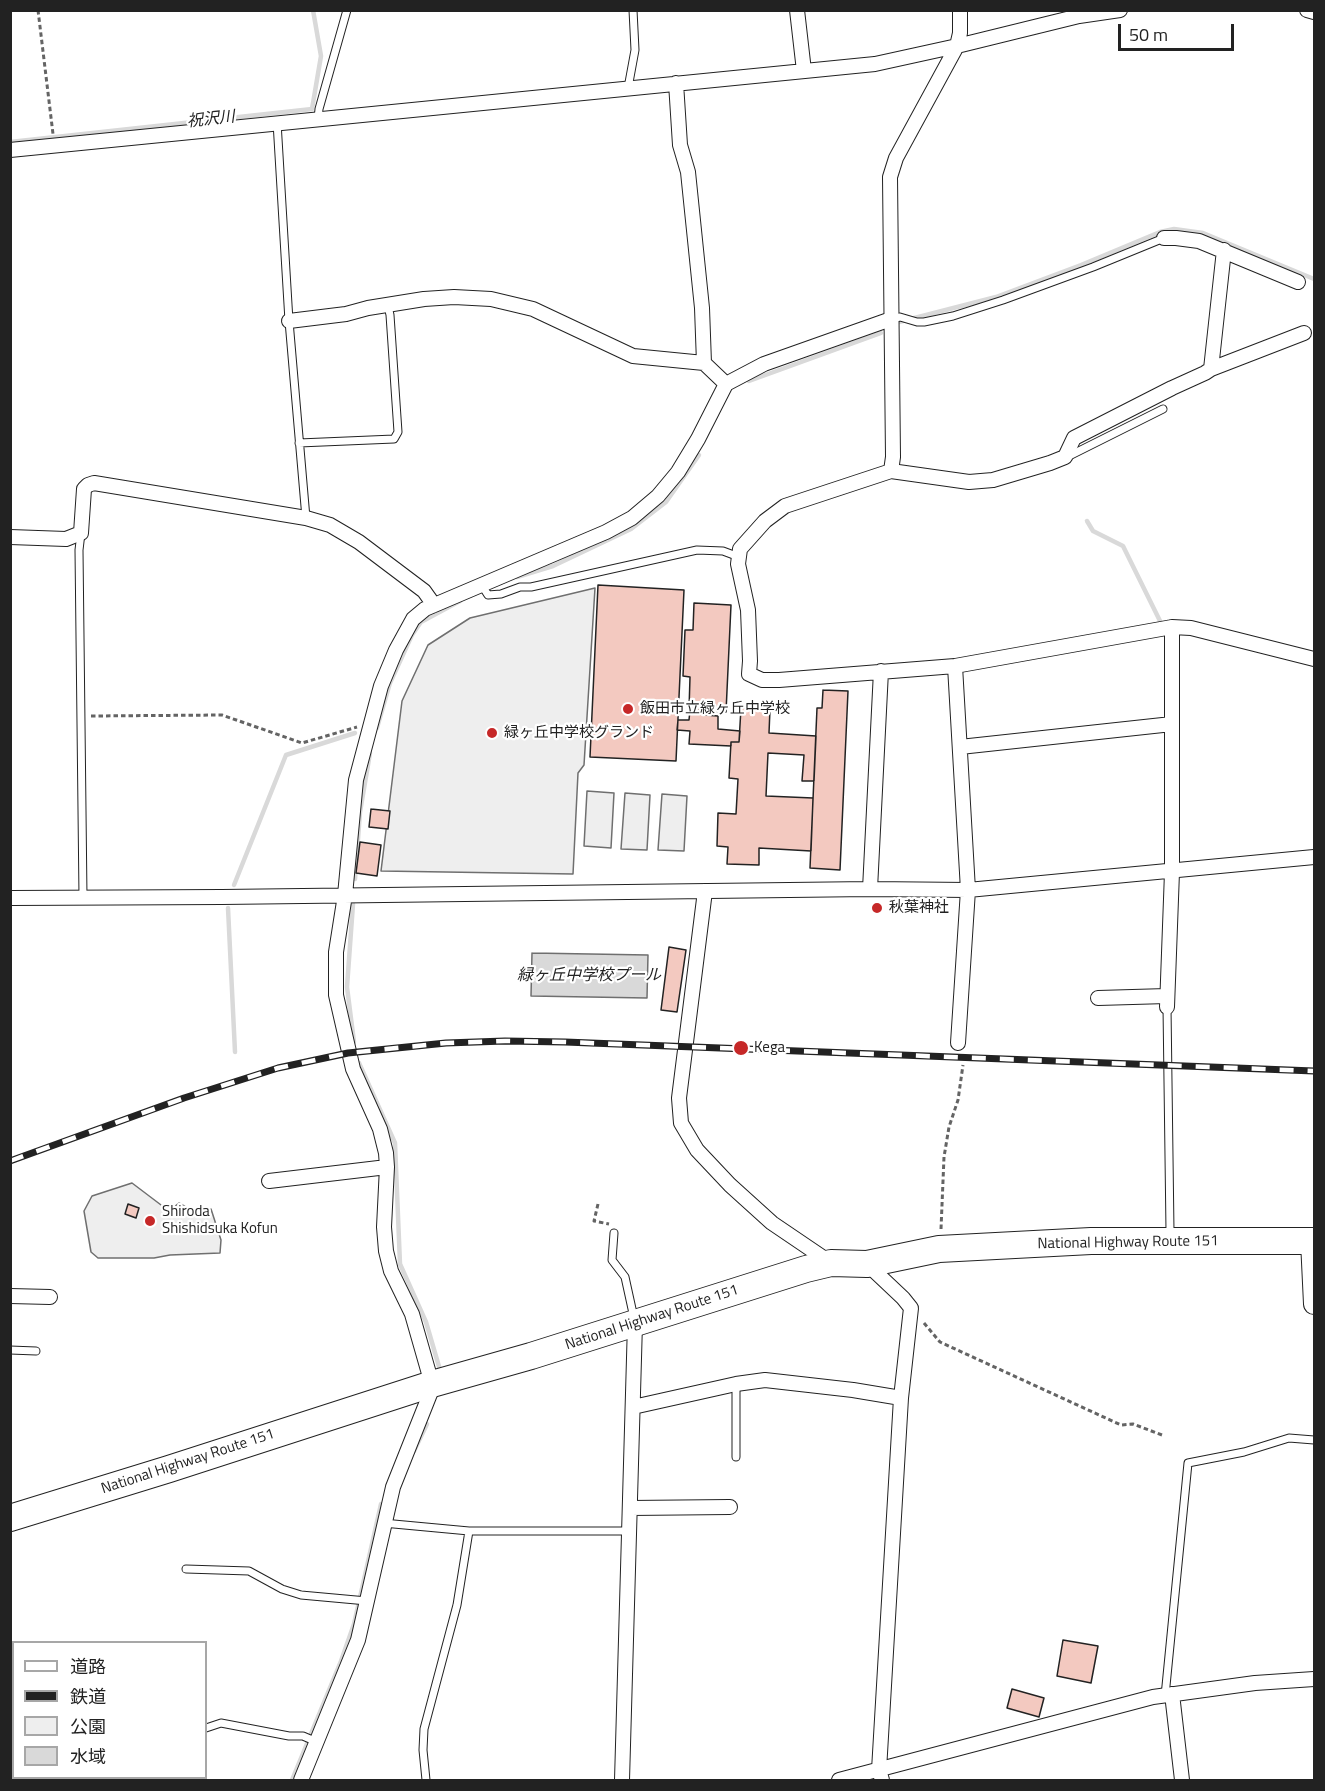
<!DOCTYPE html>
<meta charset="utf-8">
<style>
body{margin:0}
#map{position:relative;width:1325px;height:1791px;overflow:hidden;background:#fff;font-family:"Titillium Web","Noto Sans JP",sans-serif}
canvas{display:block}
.frame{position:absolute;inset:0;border:12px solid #222;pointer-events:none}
.legend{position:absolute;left:12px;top:1641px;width:195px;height:138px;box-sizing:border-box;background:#fff;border:2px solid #a7a7a7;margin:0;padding:8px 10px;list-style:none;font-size:18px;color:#222}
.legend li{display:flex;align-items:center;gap:12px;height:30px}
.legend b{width:30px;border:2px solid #a7a7a7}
.scale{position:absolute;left:1118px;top:24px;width:116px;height:27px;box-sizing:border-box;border:3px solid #222;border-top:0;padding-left:8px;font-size:18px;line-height:21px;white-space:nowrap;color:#222;-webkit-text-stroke:4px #fff;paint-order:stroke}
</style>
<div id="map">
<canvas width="1325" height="1791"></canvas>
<div class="frame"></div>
<ul class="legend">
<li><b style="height:8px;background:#fff"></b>道路</li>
<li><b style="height:8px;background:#222"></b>鉄道</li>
<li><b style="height:16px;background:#eee"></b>公園</li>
<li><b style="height:16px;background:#d9d9d9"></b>水域</li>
</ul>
<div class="scale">50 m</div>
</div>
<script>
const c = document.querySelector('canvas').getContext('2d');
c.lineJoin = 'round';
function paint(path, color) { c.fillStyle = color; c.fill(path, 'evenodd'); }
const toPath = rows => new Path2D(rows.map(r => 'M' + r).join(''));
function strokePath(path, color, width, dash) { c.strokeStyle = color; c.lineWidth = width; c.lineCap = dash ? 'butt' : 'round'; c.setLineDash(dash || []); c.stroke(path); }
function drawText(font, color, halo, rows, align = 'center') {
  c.font = font + ' "Titillium Web","Noto Sans JP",sans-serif'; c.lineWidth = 4.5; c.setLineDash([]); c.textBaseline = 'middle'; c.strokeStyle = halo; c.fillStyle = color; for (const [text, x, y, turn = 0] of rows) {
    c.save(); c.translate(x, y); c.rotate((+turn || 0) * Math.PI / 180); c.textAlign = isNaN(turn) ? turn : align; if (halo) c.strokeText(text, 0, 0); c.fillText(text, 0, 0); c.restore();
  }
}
const green = toPath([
 [595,588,584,765,578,773,573,874,381,871,402,701,428,645,470,618,595,588],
 [587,791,614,793,611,848,584,846,587,791],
 [625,793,650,795,647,850,621,849,625,793],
 [662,794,687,796,684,851,658,850,662,794],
 [132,1183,169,1211,179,1203,191,1210,211,1209,221,1240,220,1253,170,1255,154,1258,98,1258,91,1252,84,1211,92,1196,132,1183]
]);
const water = toPath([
 [532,953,648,955,647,998,531,996,532,953]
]);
const stream = toPath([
 [10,142,312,109,321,56,313,10],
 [899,322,996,297,1081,265,1160,232,1174,229,1203,233,1314,279],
 [749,381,881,333],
 [1087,521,1093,531,1123,546,1160,621],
 [517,577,553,566,631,529,666,502,699,455],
 [377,728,390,683,412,635,421,622,460,601],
 [355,879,360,812,370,753],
 [234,885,286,755,355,733],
 [353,904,347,987,354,1042],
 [228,908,235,1052],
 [359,1063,395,1143,400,1264,426,1322,440,1370],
 [414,1451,427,1424],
 [292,1780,341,1661,354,1624,381,1504]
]);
const building = toPath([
 [598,585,684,590,676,761,590,757,598,585],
 [694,603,731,605,726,712,689,710,690,677,683,676,685,630,693,630,694,603],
 [823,690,848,691,840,870,810,868,817,708,822,708,823,690],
 [741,708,770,709,769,733,816,736,814,781,802,781,804,755,768,753,766,796,813,798,811,851,759,848,759,865,727,864,728,847,717,846,718,813,736,814,738,779,729,778,731,742,739,742,741,708],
 [690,710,704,711,704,715,718,716,718,729,740,731,739,742,731,742,731,746,689,744,690,731,677,730,678,720,689,720,690,710],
 [371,809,390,811,388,829,369,827,371,809],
 [360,842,381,845,377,876,356,873,360,842],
 [669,947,686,950,677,1012,661,1010,669,947],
 [128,1204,139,1208,136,1218,125,1214,128,1204],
 [1063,1640,1098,1646,1091,1683,1057,1676,1063,1640],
 [1012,1689,1044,1698,1039,1717,1007,1708,1012,1689]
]);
const path = toPath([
 [38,10,53,134],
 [91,716,222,715,302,743,357,727],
 [598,1204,594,1221,609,1224],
 [941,1229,944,1157,949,1127,958,1100,963,1065],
 [924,1323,940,1342,1121,1425,1133,1424,1162,1435]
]);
const lane = toPath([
 [628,88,635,50,633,10],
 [318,119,319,109,347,10],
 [277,122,289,321,306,518],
 [891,319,900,317,917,322,924,322,953,316,1003,300,1093,267,1164,238],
 [299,443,394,439,398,432,390,315,388,306],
 [1067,457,1163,409],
 [81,533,79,550,83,897],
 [481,584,488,595,501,594,520,587,531,587,697,550,723,551,739,557],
 [1167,1007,1170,1231],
 [614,1233,612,1260,625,1277,634,1318],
 [10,1350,36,1351],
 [736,1457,736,1384],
 [383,1523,469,1531,629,1531],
 [186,1569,249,1571,282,1589,301,1595,367,1601],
 [10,1680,14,1680],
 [1165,1696,1188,1463,1244,1452,1289,1438,1314,1440],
 [206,1728,221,1723,289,1736,303,1736,317,1742],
 [75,1778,101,1778],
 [426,1780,423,1750,424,1729,457,1605,469,1531]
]);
const street = toPath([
 [797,10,804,71],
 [960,10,960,33,957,46,896,158,890,177,893,457,891,471,785,506,765,521,740,549,738,564,748,610,750,661,749,674,762,680,779,680,955,666,1172,627,1191,628,1314,659],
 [1307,10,1314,12],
 [676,83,680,145,688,172,702,308,704,363],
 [10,150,875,64,957,46,1079,16,1120,10],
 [1164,238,1176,238,1199,241,1298,282],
 [289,321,346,314,368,308,424,299,454,297,491,299,533,309,633,356,704,363,726,384],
 [1211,369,1224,250],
 [891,471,969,482,993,480,1050,463,1065,457,1074,438,1172,388,1205,373,1211,369,1304,333],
 [10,537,66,539,81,533,84,489,88,485,94,483,306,518,330,525,359,542,424,591,434,605],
 [955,666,968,890,958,1043],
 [960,747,1172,724],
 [870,889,881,671],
 [705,891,679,1098,681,1123,697,1150,730,1185,772,1223,831,1263],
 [10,898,222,897,870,889,968,890,1314,857],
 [1098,998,1167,996],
 [1167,1007,1172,872,1172,627],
 [269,1181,387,1167],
 [867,1264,903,1298,911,1308,901,1398,879,1770,882,1780],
 [10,1296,50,1297],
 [633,1407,736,1384,765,1380,853,1390,901,1398],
 [630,1508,730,1507],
 [1172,1694,1182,1780],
 [10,1768,14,1768],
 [20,1778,20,1780],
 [301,1780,358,1640,393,1487,430,1394,432,1384,412,1314,391,1271,386,1251,384,1227,387,1167,386,1153,380,1129,353,1069,336,995,336,952,345,895,356,780,381,686,396,650,413,619,425,609,606,532,632,518,658,496,678,472,698,439,726,384,764,364,891,319],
 [622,1780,635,1323],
 [839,1780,1153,1697,1255,1683,1314,1679]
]);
const secondary = toPath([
 [1311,1241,1314,1304]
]);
const highway = toPath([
 [10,1518,169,1469,432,1384,531,1356,806,1269,831,1263,867,1264,939,1249,1091,1241,1314,1241]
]);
const rail = toPath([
 [10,1161,184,1098,278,1068,348,1053,446,1043,505,1041,565,1042,1314,1071]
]);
const markers = [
 [628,709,6,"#c62828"],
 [492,733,6,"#c62828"],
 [877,908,6,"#c62828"],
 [741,1048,8,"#c62828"],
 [150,1221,6,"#c62828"]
];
const poiNames = [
 ["飯田市立緑ヶ丘中学校",640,709],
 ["緑ヶ丘中学校グランド",504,733],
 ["秋葉神社",889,908],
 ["Kega",754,1048],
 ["Shiroda",162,1212],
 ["Shishidsuka Kofun",162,1229]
];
const streetNames = [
 ["National Highway Route 151",1128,1243,-1],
 ["National Highway Route 151",652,1318,-18],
 ["National Highway Route 151",188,1462,-18]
];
const waterNames = [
 ["祝沢川",211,120,-6],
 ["緑ヶ丘中学校プール",589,976]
];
paint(green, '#eee');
strokePath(green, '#6f6f6f', 1.5);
paint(water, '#d9d9d9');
strokePath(water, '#6f6f6f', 1.5);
strokePath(stream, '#d9d9d9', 4.5);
paint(building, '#f3c9c0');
strokePath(building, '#222', 1.5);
strokePath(lane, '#222', 9);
strokePath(street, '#222', 16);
strokePath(secondary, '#222', 22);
strokePath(highway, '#222', 28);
strokePath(path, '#646464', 3, [4.5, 3]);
strokePath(lane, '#fff', 7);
strokePath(street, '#fff', 14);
strokePath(secondary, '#fff', 20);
strokePath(highway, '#fff', 26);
strokePath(rail, '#222', 7);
strokePath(rail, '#fff', 4.5, [14]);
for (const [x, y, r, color] of markers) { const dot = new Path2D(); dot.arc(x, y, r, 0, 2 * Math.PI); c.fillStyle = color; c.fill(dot); strokePath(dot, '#fff', 2); }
drawText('15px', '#222', '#fff', poiNames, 'left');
drawText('15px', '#222', '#fff', streetNames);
drawText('italic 16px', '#222', '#fff', waterNames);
</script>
